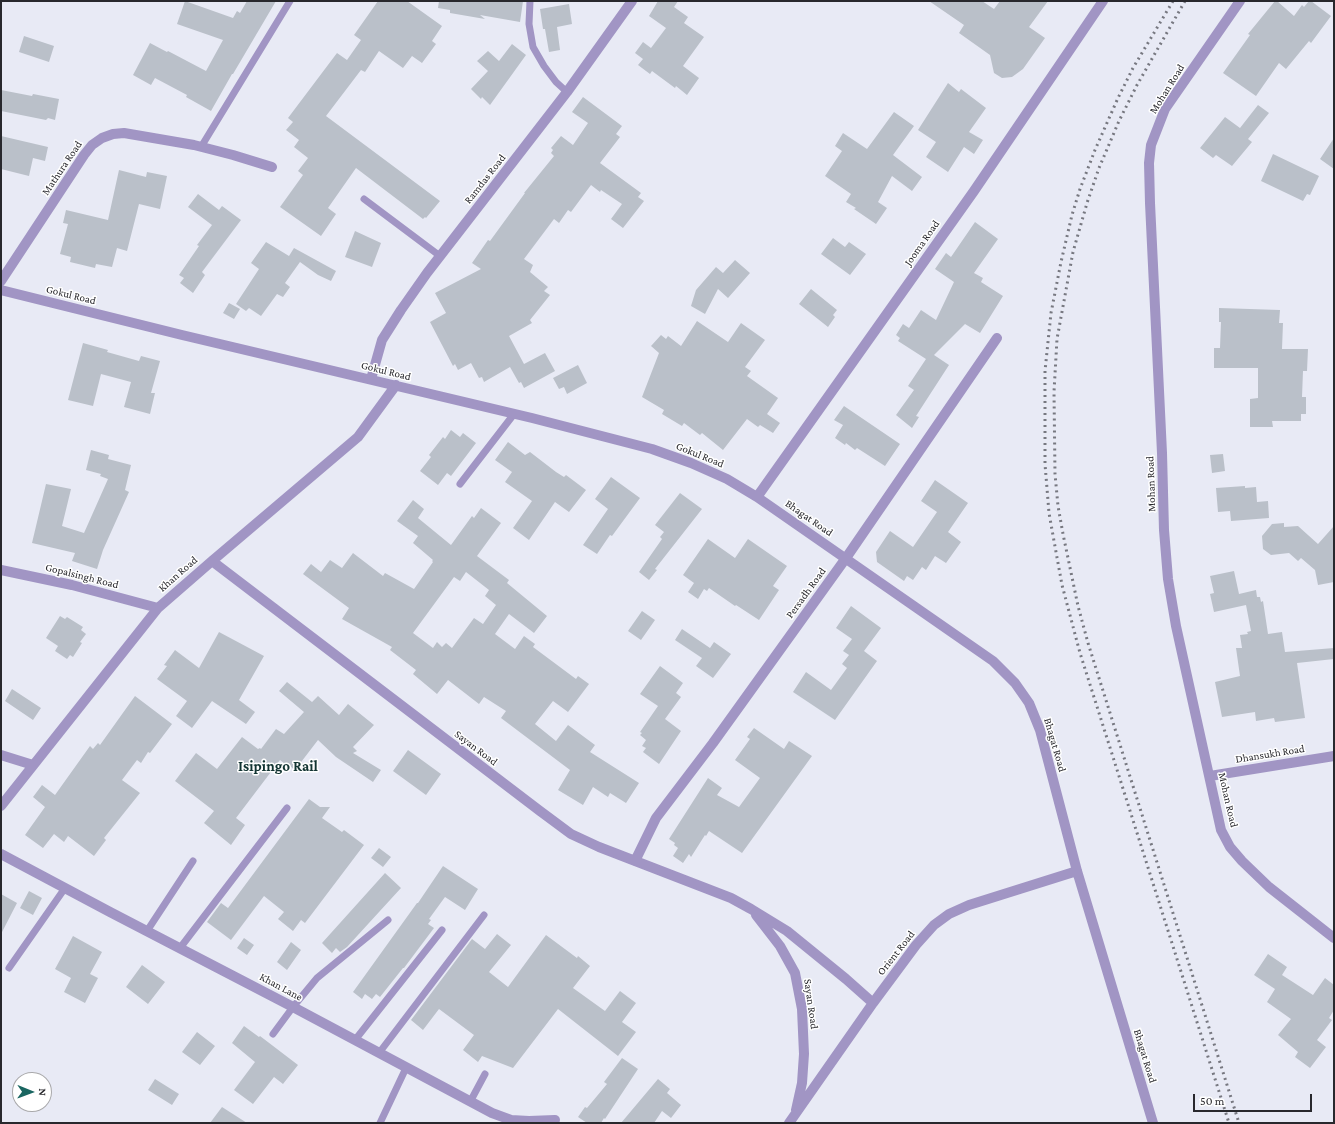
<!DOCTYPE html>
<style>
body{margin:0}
#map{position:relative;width:1335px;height:1124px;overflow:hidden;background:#e8eaf5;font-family:"Crimson Pro",serif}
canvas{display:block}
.frame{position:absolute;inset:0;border:2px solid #28282d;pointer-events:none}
.north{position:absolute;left:12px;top:1072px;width:40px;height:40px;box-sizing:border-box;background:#fff;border:1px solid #a9a9ab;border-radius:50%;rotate:91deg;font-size:11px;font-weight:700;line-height:16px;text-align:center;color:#28282d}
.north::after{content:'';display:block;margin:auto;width:14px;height:18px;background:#1a6661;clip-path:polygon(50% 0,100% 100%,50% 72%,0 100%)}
.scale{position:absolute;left:1193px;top:1094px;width:119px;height:18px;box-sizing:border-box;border:2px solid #28282d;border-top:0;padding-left:5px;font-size:12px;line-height:14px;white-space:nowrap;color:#28282d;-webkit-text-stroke:3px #fff;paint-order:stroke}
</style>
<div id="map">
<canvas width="1335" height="1124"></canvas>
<div class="frame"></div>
<div class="north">N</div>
<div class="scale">50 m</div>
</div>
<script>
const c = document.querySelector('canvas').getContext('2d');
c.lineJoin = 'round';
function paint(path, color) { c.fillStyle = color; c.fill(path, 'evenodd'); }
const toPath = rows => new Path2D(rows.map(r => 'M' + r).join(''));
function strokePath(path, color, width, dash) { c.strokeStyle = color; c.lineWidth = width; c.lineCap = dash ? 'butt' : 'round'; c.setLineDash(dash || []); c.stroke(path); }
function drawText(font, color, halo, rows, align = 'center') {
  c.font = font + ' "Crimson Pro",serif'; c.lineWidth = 3; c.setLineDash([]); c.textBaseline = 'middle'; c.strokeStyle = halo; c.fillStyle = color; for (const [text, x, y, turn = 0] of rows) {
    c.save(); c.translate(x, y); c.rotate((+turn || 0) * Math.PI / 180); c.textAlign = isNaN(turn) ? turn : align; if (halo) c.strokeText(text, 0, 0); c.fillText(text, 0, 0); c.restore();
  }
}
const building = toPath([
 [185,1,233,18,237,11,240,13,247,1,276,1,233,74,232,74,211,111,186,97,187,95,155,78,151,85,133,75,150,43,167,52,168,51,206,71,223,40,177,24],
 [378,1,407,1,442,26,432,41,436,44,422,63,412,56,403,68,379,51,365,72,361,70,326,116,440,201,426,218,425,217,423,219,356,168,328,208,336,214,321,236,280,207,303,175,298,171,308,158,294,147,299,140,286,130,293,122,288,118,337,53,347,60,361,40,354,35],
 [439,1,523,1,520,22,480,15,485,19,450,13,450,10,438,8],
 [658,1,678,1,674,7,688,17,684,23,704,37,683,66,699,78,687,95,676,86,675,88,652,71,650,74,638,65,643,59,635,53,643,42,651,48,666,28,649,16],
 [929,1,982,1,994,9,1000,1,1048,1,1029,27,1045,38,1023,69,1012,77,1002,78,994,73,990,55,959,33,964,25],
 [1275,1,1277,1,1294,16,1302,5,1304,7,1309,1,1311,1,1331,16,1311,43,1309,41,1286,69,1279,63,1256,96,1223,73,1250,35,1248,34],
 [569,4,572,24,557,27,560,50,549,52,545,29,543,29,540,9],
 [24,36,54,46,49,62,19,52],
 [512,44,526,55,490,105,482,97,481,99,471,89,488,71,477,61,488,51,499,61],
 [948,83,959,92,961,89,986,108,969,132,983,140,974,154,964,147,948,172,926,157,936,142,918,130],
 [1,90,32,96,33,94,59,99,55,120,48,118,46,120,1,111],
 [583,97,622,126,616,134,620,137,600,163,641,193,638,197,644,201,623,228,611,219,622,204,601,190,600,192,591,185,571,212,568,210,559,223,554,219,524,259,533,265,530,272,548,287,544,291,550,295,530,320,532,323,509,336,524,364,545,353,555,371,524,388,521,382,519,383,510,367,484,382,482,377,479,378,471,363,458,370,455,364,453,366,430,322,446,313,435,293,481,269,472,263,488,240,490,241,525,193,524,193,554,156,551,153,553,150,551,148,561,136,573,145,588,123,572,112],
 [1258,105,1269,113,1248,139,1252,142,1232,166,1216,155,1213,158,1200,148,1225,117,1240,128],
 [894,112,914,126,893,155,922,177,912,191,892,176,878,202,887,208,876,224,854,209,856,208,846,202,851,194,825,176,842,151,835,146,843,133,867,149],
 [1,136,48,147,45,161,33,158,29,176,1,169],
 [1334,138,1334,169,1320,159],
 [1273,154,1319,176,1310,195,1307,194,1303,201,1261,181],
 [119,170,146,177,147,172,167,176,160,209,139,204,127,251,117,248,112,267,96,264,95,268,70,262,71,257,60,254,68,224,63,223,66,210,108,220],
 [198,194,219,210,222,206,241,220,202,272,205,275,193,293,180,283,184,278,179,275,199,246,197,245,212,225,188,207],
 [975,222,998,239,974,273,983,278,981,282,1003,296,980,333,965,324,934,355,949,365,916,416,919,417,912,428,896,415,914,390,908,386,926,359,898,341,900,338,896,335,903,324,909,328,921,310,936,320,954,282,935,269,946,253,951,257],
 [355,231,381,243,372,267,345,257],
 [833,238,845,247,849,242,866,254,850,275,821,254],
 [266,242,289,256,294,248,336,271,331,281,318,275,300,262,285,283,290,287,283,297,277,294,261,316,249,308,246,311,236,304,259,269,251,263],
 [735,260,750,273,728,298,718,289,705,314,691,306,696,290,716,267,723,273],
 [811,289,837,310,833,315,835,317,828,327,799,304],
 [229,303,240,309,234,319,223,313],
 [1219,308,1280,310,1279,323,1283,323,1282,349,1308,349,1307,371,1303,371,1302,397,1306,397,1306,414,1301,414,1301,421,1272,421,1273,427,1250,427,1250,399,1258,398,1258,368,1214,368,1214,348,1220,348,1221,322,1219,322],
 [697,321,728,342,741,323,765,340,745,367,751,371,747,376,778,398,767,414,780,423,773,433,760,425,758,427,747,419,723,450,702,433,700,435,684,423,682,426,662,414,664,410,642,397,659,353,651,346,661,335,666,339,668,336,681,346],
 [83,343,108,350,107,352,139,361,141,356,160,361,151,393,155,393,150,414,124,407,131,382,101,374,93,406,68,400],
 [578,365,587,383,567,394,564,387,559,389,553,378],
 [844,406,900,444,885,466,857,448,855,450,846,443,845,445,835,438,843,425,834,420],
 [451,430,460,437,463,433,476,443,451,476,447,473,438,485,420,471,431,457,429,455,443,437,445,439],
 [508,442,525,455,530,452,556,472,564,477,566,475,586,490,569,512,555,502,529,540,513,528,532,501,505,482,512,472,495,460],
 [91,450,109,455,108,459,131,465,125,490,129,492,103,550,97,569,72,561,75,553,32,543,46,484,71,489,62,526,84,533,108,479,100,476,101,474,86,470],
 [1223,454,1225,471,1212,473,1210,455],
 [611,477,640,498,612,536,610,535,597,554,583,545,608,509,595,499],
 [935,480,968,503,948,532,961,542,946,563,935,556,926,570,922,567,913,580,907,576,904,581,877,562,876,552,890,531,913,547,937,512,921,501],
 [1245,486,1245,488,1256,487,1257,502,1268,501,1269,518,1231,521,1230,511,1218,512,1216,488],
 [680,493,702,509,655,569,657,570,649,580,639,572,662,539,660,537,664,532,655,525],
 [413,500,424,509,418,518,451,545,472,516,474,518,481,508,501,523,477,556,509,580,507,583,547,616,534,633,509,614,495,634,515,649,524,636,535,644,533,647,576,679,578,676,589,684,568,712,553,701,535,724,556,741,568,725,595,745,590,752,639,783,626,803,610,793,608,797,593,787,583,805,558,790,570,770,501,718,506,711,484,697,479,704,448,680,437,694,413,674,416,670,390,650,392,647,342,619,349,608,303,574,311,564,321,572,330,560,342,568,353,553,383,576,385,573,414,589,433,562,432,561,433,560,413,543,418,536,397,521],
 [466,572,489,590,485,596,496,605,483,624,474,618,452,648,446,643,442,647,437,642,433,648,413,633,454,577,460,581],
 [1284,523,1284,527,1298,526,1318,544,1334,526,1334,582,1318,585,1315,570,1301,558,1298,561,1289,553,1271,555,1263,549,1262,536,1272,524],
 [708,539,735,558,748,539,787,566,773,586,779,590,759,620,736,605,735,606,709,588,707,591,704,589,698,599,688,592,694,583,683,575],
 [1234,571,1239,594,1256,590,1257,597,1260,597,1261,602,1263,601,1268,634,1282,632,1285,652,1334,648,1334,659,1297,663,1305,718,1275,722,1274,718,1256,721,1255,712,1222,717,1215,682,1240,676,1236,648,1242,648,1240,635,1248,634,1247,632,1251,631,1246,605,1214,612,1210,594,1214,593,1210,576],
 [851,606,881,628,864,651,877,661,835,720,793,692,806,672,831,690,847,668,842,664,849,655,843,651,852,639,836,628],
 [642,611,655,620,641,640,628,631],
 [60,616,65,619,67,617,83,627,81,630,86,634,80,642,82,643,73,657,70,655,67,659,55,651,58,646,46,638],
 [682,629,710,648,714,642,731,654,713,678,696,666,702,658,675,640],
 [219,632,264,656,239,700,255,712,246,724,212,701,192,728,176,716,187,701,157,679,167,666,164,665,175,650,199,668],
 [660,666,683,683,676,693,681,697,665,719,681,731,659,764,643,752,646,748,642,746,646,740,640,735,642,733,640,732,658,706,640,694],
 [287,682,312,702,318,696,339,715,348,704,374,725,353,747,357,751,353,753,381,770,373,782,336,757,318,740,295,770,290,766,289,767,280,760,236,818,245,825,231,845,204,823,214,811,175,781,196,753,217,769,242,737,258,749,260,748,261,749,276,729,284,734,304,712,279,691],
 [12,689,41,708,33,720,5,701],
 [135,696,172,724,150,753,148,752,141,763,137,760,122,780,140,793,104,838,106,840,94,856,68,836,64,842,54,834,43,848,25,835,45,807,33,797,42,785,55,795,90,746,93,749,98,743,100,745],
 [754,728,784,749,789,741,812,756,742,853,709,831,706,836,705,835,691,857,689,854,683,863,673,856,678,848,674,845,675,843,669,839,708,778,722,788,717,795,739,807,760,778,735,760,750,739,747,737],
 [408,750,441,774,426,795,393,771],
 [309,799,320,807,330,807,322,818,342,832,344,830,364,845,305,923,301,920,293,931,278,919,284,912,264,896,231,940,207,922,221,903,228,908],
 [379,848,391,857,383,867,371,858],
 [443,866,478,889,465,910,445,897,429,919,431,920,428,924,434,928,404,968,403,968,380,997,376,994,372,999,365,994,362,999,353,992,417,903,418,903],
 [385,873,401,888,347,947,340,952,336,948,332,953,322,943],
 [29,891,42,898,33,915,20,908],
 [1,894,17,903,1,934],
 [497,934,511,945,489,972,508,987,546,935,577,958,578,956,590,966,573,988,605,1011,620,991,636,1003,622,1022,636,1032,618,1056,558,1009,513,1068,482,1056,478,1062,463,1050,474,1035,439,1009,423,1030,411,1020,472,939,485,949],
 [73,936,102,952,90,974,98,978,85,1003,64,992,71,978,55,969],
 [244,938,254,945,247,955,237,948],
 [291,942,301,950,287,970,277,962],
 [1268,954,1287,967,1282,975,1313,995,1325,978,1334,985,1334,1010,1329,1018,1332,1020,1317,1040,1326,1047,1310,1068,1295,1057,1298,1052,1278,1035,1291,1019,1267,1002,1275,989,1254,975],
 [142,965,165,982,148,1004,126,987],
 [244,1026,259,1037,260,1036,298,1065,283,1084,274,1077,253,1104,234,1090,255,1062,232,1043],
 [197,1032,215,1046,200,1065,182,1052],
 [622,1058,638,1069,605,1119,604,1118,601,1123,587,1123,578,1117,585,1107,587,1108,607,1084,604,1082],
 [155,1079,179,1094,172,1105,148,1090],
 [658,1079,670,1089,667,1093,681,1105,671,1118,662,1111,654,1123,621,1123],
 [222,1107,247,1123,210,1123]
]);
const service = toPath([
 [530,1,529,24,533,47,544,66,556,82,567,92],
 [201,147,290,1],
 [364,199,440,256],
 [460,484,514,414],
 [147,931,193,861],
 [180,948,287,808],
 [9,968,65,888],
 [273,1034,293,1007,317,978,388,920],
 [355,1040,442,930],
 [379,1053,484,915],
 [470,1102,485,1074],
 [380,1123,406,1068]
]);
const minor = toPath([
 [1240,1,1165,109,1151,145,1149,163,1150,203,1162,453,1164,530,1168,579,1176,626,1221,830,1230,847,1242,861,1269,887,1334,938],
 [1,281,84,155,92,145,102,138,113,134,124,133,194,145,233,155,272,167],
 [1,290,182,335,532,418,652,449,691,463,727,479,757,497,993,661,1015,683,1029,703,1040,730,1077,871,1153,1123],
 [371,379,382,340,401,310,427,273,567,92,632,1],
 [757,497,974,191,1103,1],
 [212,561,540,811,571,834,599,847,731,898,751,909,787,931,846,979,873,1003],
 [1,570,72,585,158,608],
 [1,755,33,765],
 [1210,776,1334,756],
 [1,806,158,608,212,561,358,437,396,385],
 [1,854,110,912,293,1007,492,1113,511,1120,529,1121,555,1120],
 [635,861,656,818,713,743,846,558,997,338],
 [756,915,780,946,795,973,802,1009,804,1054,802,1083,796,1110],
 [789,1123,873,1003,916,945,934,925,949,914,969,905,1077,871]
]);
const rail = toPath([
 [1173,1,1133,68,1118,98,1095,150,1080,189,1072,215,1061,262,1051,313,1045,371,1045,464,1049,513,1056,552,1062,585,1080,653,1229,1123],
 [1185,1,1137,85,1119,121,1099,168,1087,203,1073,252,1057,339,1054,392,1055,474,1058,506,1063,534,1078,606,1088,643,1239,1123]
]);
const streetNames = [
 ["Mohan Road",1167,89,-58],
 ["Mathura Road",62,168,-56],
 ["Ramdas Road",485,179,-52],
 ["Jooma Road",922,243,-55],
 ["Gokul Road",71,295,14],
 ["Gokul Road",386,371,14],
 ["Gokul Road",700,455,22],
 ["Mohan Road",1151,484,-92],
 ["Bhagat Road",809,518,35],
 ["Khan Road",178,574,-41],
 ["Gopalsingh Road",82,576,14],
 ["Persadh Road",806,593,-54],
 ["Bhagat Road",1055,745,74],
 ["Sayan Road",476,748,37],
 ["Dhansukh Road",1270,754,-9],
 ["Mohan Road",1228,800,77],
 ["Orient Road",896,953,-52],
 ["Khan Lane",281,987,28],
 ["Sayan Road",811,1004,82],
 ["Bhagat Road",1145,1056,73]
];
const districtNames = [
 ["Isipingo Rail",278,766]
];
paint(building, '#bac0c9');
strokePath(service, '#a195c4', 7);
strokePath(minor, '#a195c4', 10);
strokePath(rail, '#777880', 3, [2, 4]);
drawText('11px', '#28282d', '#fff', streetNames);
drawText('bold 15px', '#123432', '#fff', districtNames);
</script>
